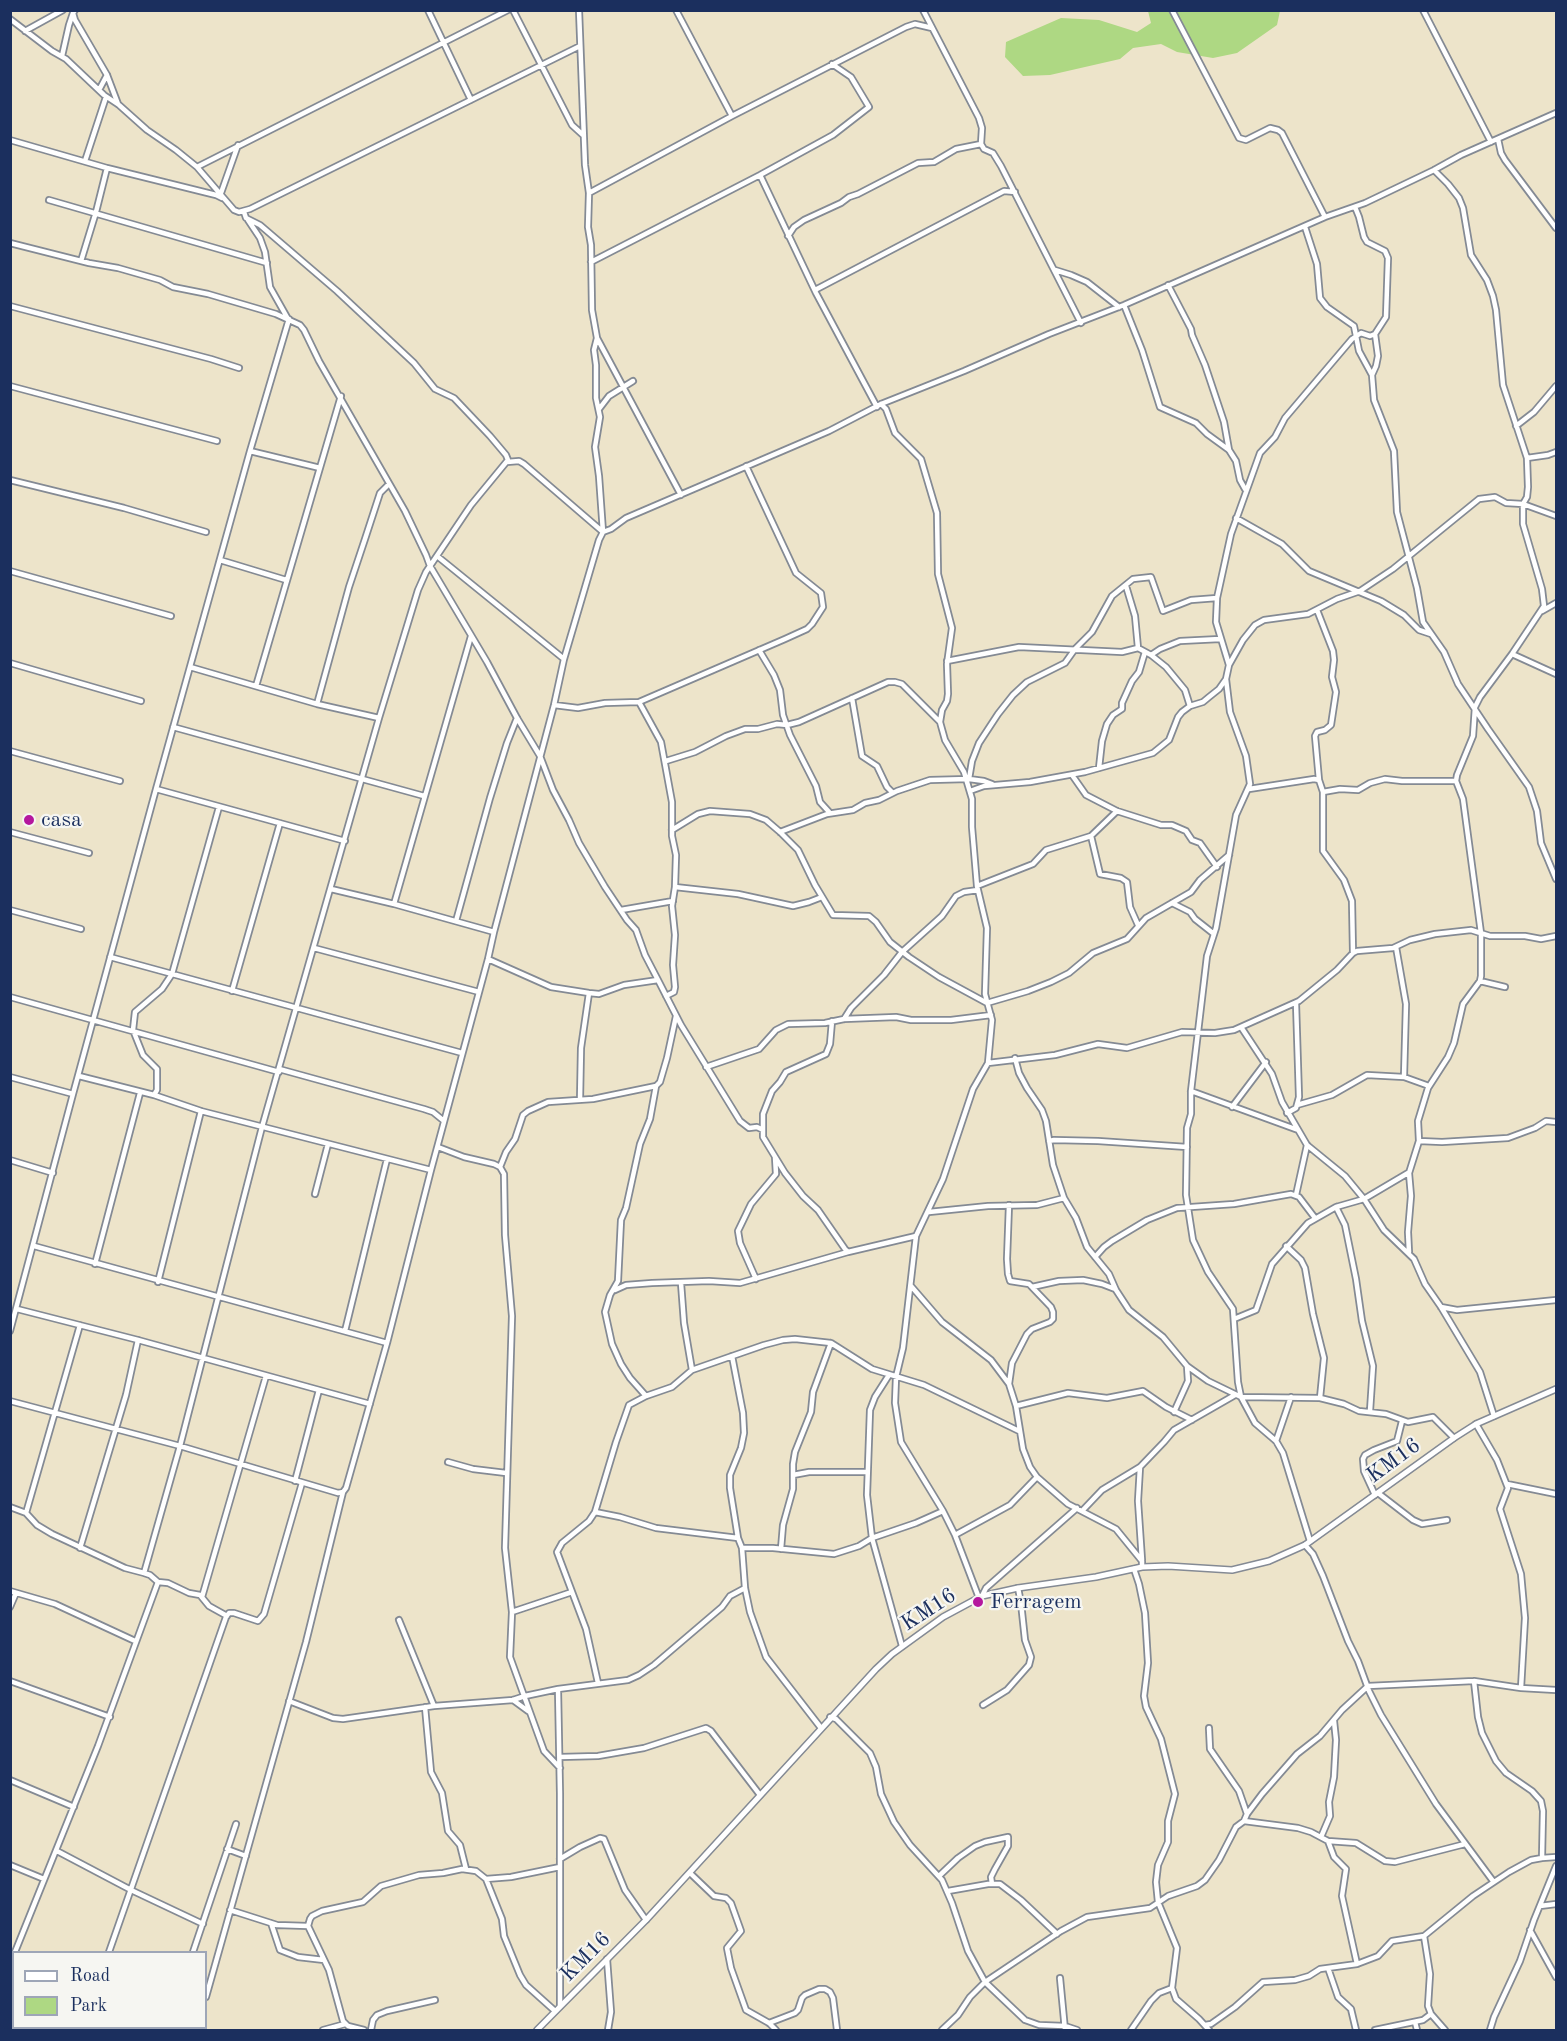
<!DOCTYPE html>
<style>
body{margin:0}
#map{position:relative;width:1567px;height:2041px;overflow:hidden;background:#ede4ca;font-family:"Old Standard TT",serif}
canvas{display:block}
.frame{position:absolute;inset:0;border:12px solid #1b2f5e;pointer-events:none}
.legend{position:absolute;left:12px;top:1951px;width:195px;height:78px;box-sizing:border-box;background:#f6f6f2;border:2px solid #9ea6b7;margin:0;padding:8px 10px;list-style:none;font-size:18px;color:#1b2f5e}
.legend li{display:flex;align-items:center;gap:12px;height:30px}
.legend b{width:30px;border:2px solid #9ea6b7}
</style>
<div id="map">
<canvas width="1567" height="2041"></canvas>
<div class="frame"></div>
<ul class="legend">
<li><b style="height:8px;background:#fff"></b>Road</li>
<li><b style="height:16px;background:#aed883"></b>Park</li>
</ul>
</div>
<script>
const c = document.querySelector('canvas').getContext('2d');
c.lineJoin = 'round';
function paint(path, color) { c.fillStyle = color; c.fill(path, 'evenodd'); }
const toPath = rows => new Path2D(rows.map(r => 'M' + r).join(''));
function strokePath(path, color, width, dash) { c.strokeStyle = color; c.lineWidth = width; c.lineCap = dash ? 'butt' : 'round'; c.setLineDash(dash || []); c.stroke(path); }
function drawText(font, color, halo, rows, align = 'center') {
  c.font = font + ' "Old Standard TT",serif'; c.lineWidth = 4.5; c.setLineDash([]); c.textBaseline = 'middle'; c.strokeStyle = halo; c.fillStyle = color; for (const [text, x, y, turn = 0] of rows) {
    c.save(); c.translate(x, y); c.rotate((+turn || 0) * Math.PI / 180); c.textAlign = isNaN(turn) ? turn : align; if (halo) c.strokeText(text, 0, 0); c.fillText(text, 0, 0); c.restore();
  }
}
const green = toPath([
 [1148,11,1280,11,1277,25,1237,53,1213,58,1177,52,1161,44,1133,48,1120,59,1050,75,1023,76,1005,57,1006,42,1061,18,1099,20,1137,32,1151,23]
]);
const minor = toPath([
 [75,10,73,13,75,20,107,75,118,104],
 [428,10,471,100],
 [513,10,572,125,583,135],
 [579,10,585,165,589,193,588,227,591,245,592,310,597,338,594,350,596,365,596,398,600,417,595,447,599,476,603,532],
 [676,10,732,116],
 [923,10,979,118,982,128,981,144,984,149,993,153,1001,166,1081,323],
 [1172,10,1239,138,1246,140,1270,128,1278,130,1282,133,1325,217],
 [1423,10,1491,142],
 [10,19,52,51,66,59,104,95,119,105,147,130,176,150,197,167,234,210,239,212,250,209,580,46],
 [25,31,63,10],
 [62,56,69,25,73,13],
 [99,90,107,75],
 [1498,139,1501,153,1505,160,1556,228],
 [10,140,107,168,216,195,222,198],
 [85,161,106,97],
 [197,167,508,10],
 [760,175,816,293,877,407],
 [221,193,238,145],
 [589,193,732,116,906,27,915,24,932,28],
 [49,200,267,263],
 [248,220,260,238,265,252,270,287,288,319],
 [1305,227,1317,264,1320,298,1327,307,1354,326,1359,351,1372,375],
 [788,236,794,227,804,220,841,203,849,197,858,194,918,163,934,162,956,149,981,144],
 [10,243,89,263,118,268,160,280,173,287,208,294,276,314,300,325,304,330,319,361,405,511,426,555,430,566,487,662,517,718,540,756,553,790,569,820,579,843,605,887,627,920,636,930,645,955,658,980],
 [81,261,96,212,107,168],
 [591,262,760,175,833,135,869,107,851,77,832,64],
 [1055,270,1071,275,1087,282,1119,307],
 [1168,285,1191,329,1192,335,1205,365,1224,422,1229,450],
 [815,290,1004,191,1015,192],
 [1124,305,1142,350,1160,407,1196,423,1207,434,1229,450,1236,461,1240,480,1245,489],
 [10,306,211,359,239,368],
 [1375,334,1378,356,1376,366,1372,375,1374,400,1394,451,1397,512,1417,588,1423,622,1444,652,1458,684,1488,729,1529,787,1537,811,1541,843,1556,879],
 [597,338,681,495],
 [10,386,217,441],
 [881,404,886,409,895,433,921,459,937,513,938,574,952,628,947,664,948,694,947,701,942,710,940,722,945,740,964,772,972,799,972,827,977,886,987,928,985,994,992,1020,988,1063,973,1089,943,1179,916,1236,903,1348,896,1377,895,1403,901,1442,943,1511,955,1535,979,1598],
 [599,409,609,396,633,381],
 [1516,426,1534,412,1556,386],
 [250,451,320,468],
 [1527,458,1548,455,1556,452],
 [507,462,519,461,524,464,603,532],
 [10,480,124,508,206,532],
 [1236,518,1282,544,1309,571,1381,601,1404,615,1419,630,1431,634],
 [437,556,564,659],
 [220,560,286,580],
 [10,571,171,616],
 [1126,586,1135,616,1138,648],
 [1317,610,1333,651,1334,660,1332,677,1336,692,1331,725,1325,730,1317,732,1315,736,1319,780],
 [1542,611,1556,603],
 [759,650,774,675,780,690,783,715,790,735,816,786,820,802,830,813],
 [1512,654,1556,674],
 [1151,655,1160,649,1180,641,1220,639],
 [947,661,1019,647,1122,652,1138,648,1151,655,1166,667,1185,690,1190,706],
 [10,663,141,701],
 [1229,665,1243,640,1255,625,1264,620,1308,614,1337,599,1360,591,1393,569,1479,499,1495,497,1506,503,1523,504,1556,516],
 [190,667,317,704,379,718],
 [256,686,341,396],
 [852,698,862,756,877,766,887,787,893,793],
 [639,702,661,742,672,802,672,836,676,855,675,887,672,906,675,935,673,965,675,987,674,992,666,996],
 [317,704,349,587,365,539,380,493,389,484],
 [554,705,578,708,605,703,639,702,785,639,807,629,812,624,823,607,821,593,796,573,746,466],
 [173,727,424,796],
 [10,751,120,781],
 [666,761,695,752,726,736,745,729,758,729,777,724,787,725,799,722,888,682,895,682,902,684,940,722],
 [1099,768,1102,741,1107,724,1113,715,1122,709,1122,703,1132,681,1139,672,1145,652],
 [1072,775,1086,795,1117,811,1161,825,1172,825,1186,831,1192,840,1200,843,1217,867],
 [969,779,972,761,979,743,998,714,1013,695,1027,682,1065,663,1075,649,1092,632,1112,596,1133,579,1151,577,1163,611,1191,600,1217,598],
 [156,789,345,841],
 [1249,789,1314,779,1319,780,1323,792,1323,851,1344,880,1352,901,1353,953],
 [970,791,984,786,1030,782,1085,772,1153,753,1169,740,1178,717,1182,712,1190,706,1203,702,1209,697,1219,689,1226,679],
 [1323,792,1340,789,1358,790,1370,783,1385,779,1402,781,1456,781],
 [672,830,698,814,710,811,750,814,766,820,780,832,798,850,815,885,833,915,869,916,876,922,890,942,909,957,939,977,987,1003,1028,991,1051,982,1069,973,1093,953,1127,939,1146,918,1191,892,1200,880,1229,855],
 [10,832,89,853],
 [780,832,827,814,853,810,865,803,879,800,897,791,930,780,969,779,984,781,992,784],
 [1091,836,1100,874,1121,878,1127,882,1130,907,1138,925],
 [977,886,1033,864,1046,850,1091,836,1117,811],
 [675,887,738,894,793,906,809,902,822,897],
 [331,889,394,904,494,932],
 [1172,903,1190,912,1195,919,1214,934],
 [394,904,471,636],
 [10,910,81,929],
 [621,910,673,901],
 [456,921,490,798,507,743,517,718],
 [1396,947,1406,1004,1404,1077],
 [314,948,479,992],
 [110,957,462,1053],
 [488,959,551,987,589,993,599,994,624,985,658,980,681,1025,740,1121,749,1128,757,1127,763,1130,763,1137,785,1173,803,1196,818,1210,845,1249,848,1252,916,1236],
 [1480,981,1505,987],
 [232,991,280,823],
 [10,997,279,1072],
 [844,1019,851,1008,884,975,902,952,942,916,956,896,964,892,978,890],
 [1241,1027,1272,1074,1282,1102,1307,1145,1345,1176,1364,1199,1384,1230,1414,1259,1425,1284,1441,1307,1480,1372,1494,1416],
 [1015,1058,1019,1073,1027,1088,1042,1110,1046,1121,1053,1165,1064,1198,1076,1218,1087,1247,1109,1274,1116,1290,1129,1310,1163,1337,1187,1366,1208,1381,1241,1397,1320,1398,1344,1404,1359,1411,1386,1414,1408,1422,1433,1417,1454,1438],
 [988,1063,1055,1055,1098,1044,1127,1048,1182,1032,1215,1033,1234,1030,1299,1001,1337,970,1353,953,1357,951,1393,948,1410,940,1435,934,1471,930,1490,936,1525,936,1541,939,1556,936],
 [706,1067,759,1049,776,1030,788,1024,825,1023,844,1019,896,1017,911,1020,951,1020,991,1015],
 [279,1069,424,1109,433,1112,444,1121],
 [79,1076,154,1095,201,1111,431,1170],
 [10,1077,73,1094],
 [1191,1091,1298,1130],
 [154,1095,157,1090,157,1069,143,1055,133,1030,135,1012,162,989,172,974,219,807],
 [580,1100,581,1048,589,993],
 [1297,1105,1332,1095,1367,1075,1404,1077,1429,1086],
 [1232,1107,1266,1062],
 [1287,1113,1296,1108,1299,1097,1296,1003],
 [763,1130,763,1114,772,1091,780,1082,786,1072,826,1054,830,1044,832,1021],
 [1049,1141,1054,1140,1098,1141,1187,1147],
 [1419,1141,1442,1142,1508,1138,1535,1128,1546,1121,1556,1122],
 [438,1147,464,1157,494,1164,500,1167,504,1174,505,1235,512,1316,505,1548,512,1612,510,1657,544,1751,560,1768],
 [10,1160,53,1173],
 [500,1167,506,1152,515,1139,523,1115,528,1111,548,1102,593,1099,656,1086,660,1082,667,1058,676,1016],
 [315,1194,328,1144],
 [1296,1195,1307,1145],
 [1009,1205,1007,1259,1008,1274,1010,1281,1029,1284,1051,1307,1053,1312,1053,1319,1050,1322,1032,1329,1027,1334,1012,1363,1009,1384],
 [1336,1207,1345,1225,1356,1279,1362,1321,1373,1366,1370,1411],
 [929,1212,988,1206,1037,1205,1064,1198],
 [34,1246,387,1343],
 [1286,1246,1301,1260,1305,1268,1313,1314,1324,1358,1320,1398],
 [1409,1252,1408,1232,1411,1196,1409,1173,1419,1141,1418,1121,1428,1088,1448,1057,1454,1043,1463,1004,1480,981,1481,976,1481,933,1463,799,1456,781,1457,775,1473,736,1475,707,1480,697,1512,654,1544,606,1542,589,1523,524,1523,504,1527,497,1528,487,1527,458,1503,385,1496,310,1493,296,1487,280,1471,255,1463,208,1459,198,1448,184,1434,170],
 [1095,1257,1104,1247,1112,1241,1147,1220,1177,1208,1234,1204,1291,1194,1299,1197,1315,1218],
 [95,1264,140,1093],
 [756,1279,740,1243,738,1231,751,1204,776,1174,775,1157],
 [158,1282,201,1111],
 [681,1283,684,1323,692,1370],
 [911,1286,942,1322,991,1360,1009,1384,1016,1406,1023,1449,1030,1467,1037,1477,1068,1504,1116,1529,1142,1561,1142,1567],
 [1032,1287,1059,1281,1083,1280,1102,1284,1115,1289],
 [615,1290,626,1285,652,1283,709,1281,740,1283,848,1252],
 [1441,1307,1457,1310,1556,1300],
 [17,1309,138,1340,370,1404],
 [1234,1319,1256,1310,1272,1264,1308,1223,1336,1207,1364,1199,1408,1173],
 [10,1331,73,1094,156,789,250,451,289,319],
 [345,1331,387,1159],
 [732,1356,743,1413,744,1433,741,1448,730,1475,730,1488,738,1538,742,1548,745,1588,750,1612,766,1657,821,1728],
 [889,1375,875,1397,870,1410,867,1495,872,1538,902,1646],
 [646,1396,630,1378,621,1364,612,1344,605,1312,610,1295,618,1281,621,1220,626,1208,640,1144,650,1119,656,1086],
 [10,1401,180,1446,338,1493,343,1492],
 [1016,1406,1068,1393,1107,1398,1143,1391,1166,1407,1192,1420],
 [1174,1412,1188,1381,1187,1366],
 [1476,1424,1497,1460,1508,1488,1500,1509,1521,1574,1525,1618,1521,1688],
 [1276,1441,1291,1397],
 [448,1462,473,1469,506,1473],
 [1140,1467,1138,1501,1142,1560],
 [793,1475,809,1472,867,1472],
 [295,1481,319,1390],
 [1507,1484,1556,1494],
 [1378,1493,1413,1520,1422,1524,1447,1520],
 [1375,1495,1364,1471,1363,1459,1365,1455,1374,1450,1397,1441,1402,1421],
 [10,1507,26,1513,37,1525,52,1534,125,1568,144,1573],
 [1082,1511,1102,1490,1140,1467,1164,1442,1174,1430,1235,1395],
 [595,1512,620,1517,656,1528,738,1538],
 [26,1513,80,1325],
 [955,1535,1010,1505,1037,1477],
 [1310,1541,1283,1453,1276,1441,1255,1423,1241,1397,1238,1382,1233,1309,1208,1272,1193,1240,1186,1195,1187,1128,1191,1114,1191,1091,1207,956,1216,928,1236,815,1250,784,1246,756,1230,712,1226,679,1229,665,1216,622,1217,598,1231,534,1260,453,1275,437,1285,418,1352,339,1361,333,1370,336,1375,334,1386,317,1388,258,1385,251,1367,242,1364,237,1359,217,1355,207],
 [1305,1545,1313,1554,1323,1576,1348,1641,1358,1661,1369,1691,1381,1715,1436,1804,1493,1881],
 [80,1548,126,1395,138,1340],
 [742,1548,773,1548,834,1554,859,1546,872,1538,916,1523,943,1511],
 [781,1549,783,1525,793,1489,793,1464,795,1452,811,1412,813,1392,831,1343],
 [1134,1569,1139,1584,1145,1613,1148,1663,1144,1696,1146,1707,1161,1739,1175,1794,1168,1821,1168,1842,1158,1865,1156,1882,1158,1902,1177,1948,1172,1988,1176,1999,1199,2019,1209,2030],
 [158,1582,168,1583,189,1593,200,1595,209,1606,227,1616],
 [10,1591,55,1604,135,1641],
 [982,1596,986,1588,1077,1508],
 [202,1597,266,1376],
 [10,1607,16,1593],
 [512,1612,572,1592],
 [399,1620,434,1706],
 [10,1681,110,1717],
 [1474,1681,1478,1717,1482,1733,1496,1761,1506,1773,1532,1791,1541,1801,1543,1811,1542,1858],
 [598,1683,586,1629,557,1552,562,1543,589,1521,595,1512,616,1442,629,1405,646,1396,672,1387,692,1370,764,1345,783,1340,795,1339,831,1343,872,1369,924,1385,1019,1431],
 [558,1689,560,1794,560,2006],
 [513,1700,528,1711],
 [289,1701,333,1718,343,1719,434,1706,513,1700,525,1696,558,1689,628,1680,639,1675,654,1665,722,1607,730,1596,745,1588],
 [983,1705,1007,1690,1029,1665,1031,1657,1025,1640,1021,1603,1018,1588],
 [425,1707,431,1772,442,1793,448,1831,460,1845,466,1869],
 [830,1717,836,1719,870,1753,876,1767,881,1794,894,1822,910,1845,942,1880,952,1903,968,1951,985,1982,1025,2020,1039,2025,1065,2026,1077,2030],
 [1209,1728,1210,1749,1239,1791,1247,1814],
 [560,1757,598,1756,644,1748,706,1728,711,1731,760,1795],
 [10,1780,74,1807],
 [1244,1821,1247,1814,1262,1794,1297,1754,1320,1736,1342,1710,1368,1686,1474,1681,1521,1688,1556,1690],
 [1321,1837,1330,1816,1329,1802,1334,1777,1336,1740,1334,1721],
 [1328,1841,1334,1857,1346,1869,1342,1896,1357,1964],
 [227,1849,246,1856],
 [57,1851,131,1890,203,1924],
 [560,1859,580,1847,600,1838,604,1839,625,1890,646,1920],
 [10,1865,44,1879],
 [690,1873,714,1896,726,1898,731,1903,741,1931,727,1948,731,1968,746,2010,769,2023,776,2030],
 [939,1876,958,1858,975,1846,985,1842,1008,1837,1008,1846,995,1869,991,1877,992,1884],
 [486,1879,511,1877,560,1867],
 [948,1891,988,1884,1000,1884,1021,1900,1057,1934],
 [1540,1906,1556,1904],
 [230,1910,277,1925,308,1926],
 [271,1923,280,1950,298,1957,324,1960],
 [1530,1930,1556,1977],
 [1424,1936,1430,1974,1428,2006,1431,2014],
 [15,1952,98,1746,158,1582,150,1575,144,1573,180,1446,262,1127,379,718,418,590,426,572,471,505,508,460,506,455,490,436,454,398,435,389,414,363,337,291,260,225,246,218,244,212],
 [109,1952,226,1617,229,1613,234,1613,258,1621,264,1614,302,1483],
 [193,1952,236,1824],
 [607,1959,611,2012,608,2030],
 [10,1965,14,1957],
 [1328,1968,1338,1997,1351,2009,1356,2030],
 [1060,1978,1065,2030],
 [206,1997,306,1642,343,1492,346,1488,387,1343,431,1170,488,959,494,932,554,705,564,659,599,540,603,532,611,529,626,518,829,431,881,404,964,371,1049,334,1124,305,1325,217,1365,203,1434,170,1461,155,1556,113],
 [1415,2022,1417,2030],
 [769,2023,795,2013,798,2010,802,1998,805,1995,819,1989,825,1989,830,1992,833,1998,837,2030],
 [1205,2025,1211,2024,1235,2007,1263,1982,1295,1980,1309,1976,1320,1969,1357,1964,1378,1956,1392,1941,1424,1936,1473,1896,1509,1872,1531,1860,1542,1858,1556,1857],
 [82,2030,83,2028],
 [168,2030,169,2028],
 [196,2030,197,2028],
 [323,2030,345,2024],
 [364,2030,348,2026,343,2021,329,1970,308,1926,310,1919,312,1916,322,1911,363,1902,381,1886,419,1875,443,1873,462,1869,476,1871,486,1879,502,1919,504,1936,520,1975,526,1985,555,2011],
 [371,2030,373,2020,377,2015,387,2011,435,2000],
 [942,2030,958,2015,970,1997,985,1982,1061,1931,1087,1917,1150,1908,1168,1896,1197,1886,1205,1880,1219,1860,1236,1827,1244,1821,1298,1828,1311,1832,1328,1841,1356,1843,1385,1861,1395,1862,1465,1844],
 [1131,2030,1151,2001,1159,1993,1172,1988],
 [1375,2030,1423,2020,1431,2014,1445,2030],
 [1490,2030,1494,2017,1520,1961,1534,1920,1556,1866]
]);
const tertiary = toPath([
 [537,2030,646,1920,876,1669,892,1654,943,1617,982,1596,1018,1588,1096,1577,1142,1567,1168,1566,1232,1570,1269,1561,1305,1545,1454,1438,1476,1424,1556,1389]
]);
const markers = [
 [29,820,6,"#b5179e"],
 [978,1602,6,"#b5179e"]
];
const poiNames = [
 ["casa",41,820],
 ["Ferragem",990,1602]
];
const streetNames = [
 ["KM16",1394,1461,-36],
 ["KM16",929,1610,-33],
 ["KM16",586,1957,-45]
];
paint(green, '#aed883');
strokePath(minor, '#848a94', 8);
strokePath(tertiary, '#848a94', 8);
strokePath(minor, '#fff', 4.5);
strokePath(tertiary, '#fff', 5);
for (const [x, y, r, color] of markers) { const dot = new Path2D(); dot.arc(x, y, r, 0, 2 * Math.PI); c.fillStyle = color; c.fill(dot); strokePath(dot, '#f6f6f2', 2); }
drawText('22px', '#1b2f5e', '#f6f6f2', poiNames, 'left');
drawText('22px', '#1b2f5e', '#f6f6f2', streetNames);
</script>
